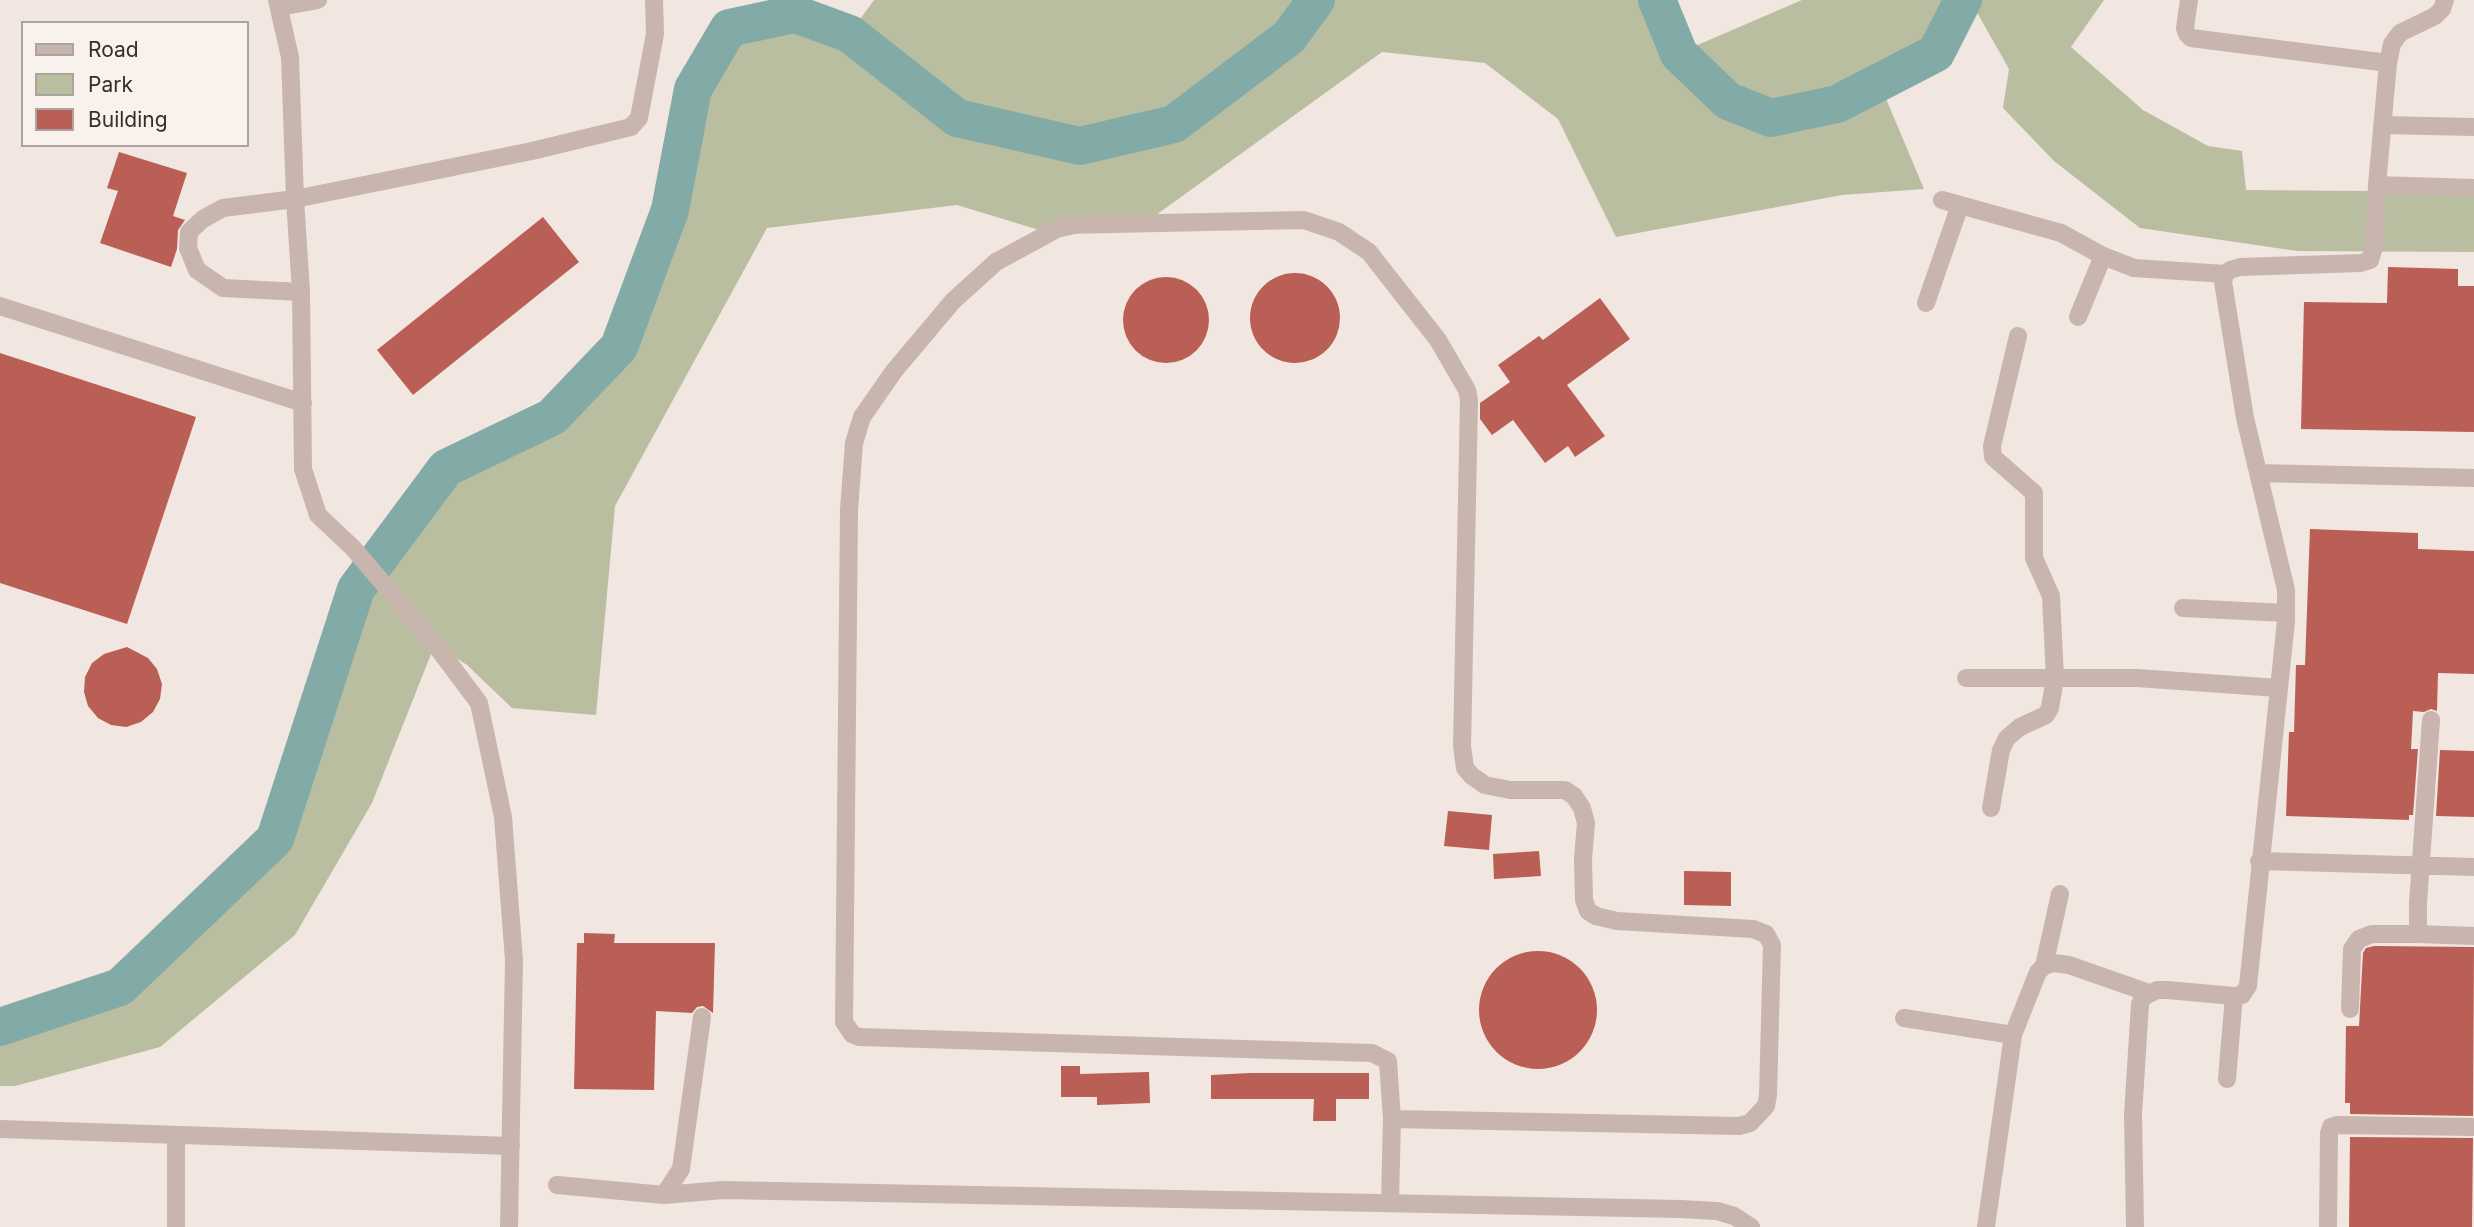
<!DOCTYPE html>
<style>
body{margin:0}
#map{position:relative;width:2474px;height:1227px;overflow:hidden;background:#f1e6e0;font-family:Inter,sans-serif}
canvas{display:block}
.legend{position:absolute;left:21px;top:21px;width:228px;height:126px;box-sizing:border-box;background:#f9f1ec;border:2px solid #aba39f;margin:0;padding:9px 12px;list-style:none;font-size:21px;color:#372d2b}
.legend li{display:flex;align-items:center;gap:14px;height:35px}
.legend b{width:35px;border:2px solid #aba39f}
</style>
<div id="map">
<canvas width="2474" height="1227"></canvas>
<ul class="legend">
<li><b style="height:9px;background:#c8b5ad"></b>Road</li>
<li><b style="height:19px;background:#b9bea1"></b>Park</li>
<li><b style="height:19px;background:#ba5f55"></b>Building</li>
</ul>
</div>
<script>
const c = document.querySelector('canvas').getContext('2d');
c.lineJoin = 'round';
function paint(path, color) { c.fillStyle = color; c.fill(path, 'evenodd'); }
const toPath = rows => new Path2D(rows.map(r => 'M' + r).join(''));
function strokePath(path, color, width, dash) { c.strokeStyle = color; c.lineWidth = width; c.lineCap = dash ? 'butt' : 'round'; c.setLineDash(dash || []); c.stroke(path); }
const green = toPath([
 [874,0,1658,0,1679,53,1802,0,1963,0,1936,53,1879,82,1924,189,1842,195,1616,237,1558,119,1485,63,1382,52,1156,215,1062,237,957,205,767,228,615,506,596,715,512,708,467,665,435,644,372,803,295,935,160,1047,15,1086,0,1086,0,1027,120,987,275,839,356,589,446,468,552,417,619,347,670,210,693,89,729,28,795,14,850,33],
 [1970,0,2104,0,2071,47,2143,110,2208,146,2242,151,2246,190,2474,192,2474,252,2297,251,2140,228,2054,161,2003,108,2009,69]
]);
const river = toPath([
 [1657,0,1679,54,1728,101,1771,118,1837,104,1936,53,1963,0],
 [0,1027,120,987,275,839,356,589,446,468,552,417,619,347,670,210,693,89,729,28,795,14,850,34,957,118,1080,146,1174,124,1289,37,1316,0]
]);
const building = toPath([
 [119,152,187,173,173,216,185,220,178,230,177,249,171,267,100,243,118,191,107,188],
 [543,217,579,262,413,395,377,350],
 [2388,267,2458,269,2458,286,2474,286,2474,432,2301,429,2304,302,2387,303],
 '1250 318a45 45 0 1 1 90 0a45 45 0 1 1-90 0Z',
 '1123 320a43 43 0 1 1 86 0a43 43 0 1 1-86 0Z',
 [1600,298,1630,339,1567,385,1605,436,1575,457,1568,446,1545,463,1513,420,1492,435,1480,419,1480,403,1510,382,1498,365,1539,336,1543,340],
 [0,353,196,417,127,624,0,583],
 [2310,529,2418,533,2418,549,2474,551,2474,674,2438,673,2437,711,2431,709,2424,712,2413,711,2411,749,2418,749,2413,815,2409,815,2409,820,2286,816,2289,732,2294,732,2296,665,2305,665],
 [127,647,148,658,157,669,162,684,160,699,153,712,141,722,126,727,111,725,98,718,88,706,84,692,85,677,92,663,104,654],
 [2440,750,2474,751,2474,817,2436,816],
 [1448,811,1492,815,1489,850,1444,846],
 [1539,851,1541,876,1494,879,1493,854],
 [1684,871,1731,872,1731,906,1684,905],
 [584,933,615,934,614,943,715,943,713,1013,703,1006,697,1007,692,1013,656,1011,654,1090,574,1089,577,943,584,943],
 [2374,946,2474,947,2473,1116,2350,1114,2350,1103,2345,1103,2346,1026,2359,1026,2363,953,2366,948],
 '1479 1010a59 59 0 1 1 118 0a59 59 0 1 1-118 0Z',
 [1061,1066,1080,1066,1080,1074,1149,1072,1150,1103,1097,1105,1097,1097,1061,1097],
 [1250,1073,1369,1073,1369,1099,1336,1099,1336,1121,1313,1121,1314,1099,1211,1099,1211,1075],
 [2350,1137,2473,1138,2472,1227,2349,1227]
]);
const minor = toPath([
 [277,0,290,57,295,199,301,292,303,469,318,515,353,548,434,643,479,703,503,817,514,960,509,1227],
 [2189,0,2185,28,2187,34,2191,38,2388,63],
 [280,7,318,0],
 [2382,125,2474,127],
 [2377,185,2474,188],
 [1942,200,2061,233,2103,256,2134,268,2225,274],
 [301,292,223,288,197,270,188,248,189,232,203,219,223,208,295,199,532,151,631,127,639,118,655,34,654,0],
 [1926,303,1960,205],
 [0,306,303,403],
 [2078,317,2103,256],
 [2258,473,2474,478],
 [2183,608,2286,613],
 [1966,678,2137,678,2278,688],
 [2431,720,2418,903,2418,934,2474,936],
 [1991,808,2001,750,2007,738,2020,727,2046,715,2050,708,2055,678,2051,596,2034,558,2034,493,1993,457,1992,446,2018,336],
 [2259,861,2474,867],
 [2044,966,2060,894],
 [2350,1009,2352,949,2359,939,2372,934,2418,934],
 [1904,1018,2013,1035],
 [2227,1079,2234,996],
 [0,1129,511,1146],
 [557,1185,664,1195,723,1190,1681,1209,1717,1211,1734,1216,1751,1227],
 [664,1195,681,1169,702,1017],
 [1390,1202,1392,1119,1388,1061,1372,1053,859,1037,852,1034,844,1022,849,510,854,443,862,417,894,371,953,301,996,262,1064,225,1304,220,1339,232,1369,252,1438,340,1467,390,1469,400,1462,746,1465,768,1472,776,1485,785,1510,790,1565,790,1574,796,1582,808,1586,823,1583,859,1584,900,1588,911,1596,916,1617,921,1753,929,1766,934,1772,945,1768,1095,1766,1106,1750,1123,1739,1126,1392,1119],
 [176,1227,176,1135],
 [1986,1227,2013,1035,2038,972,2044,966,2054,963,2069,965,2149,993],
 [2135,1227,2133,1115,2140,1004,2143,997,2157,990,2167,990,2234,996,2242,995,2248,986,2286,621,2286,590,2245,418,2223,282,2225,274,2230,270,2240,267,2361,263,2370,260,2374,247,2377,185,2388,63,2392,44,2400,33,2435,16,2442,9,2445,0],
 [2328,1227,2329,1133,2331,1127,2338,1125,2474,1127]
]);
paint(green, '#b9bea1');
strokePath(river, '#82aba7', 38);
paint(building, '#ba5f55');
strokePath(minor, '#c8b5ad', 18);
</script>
